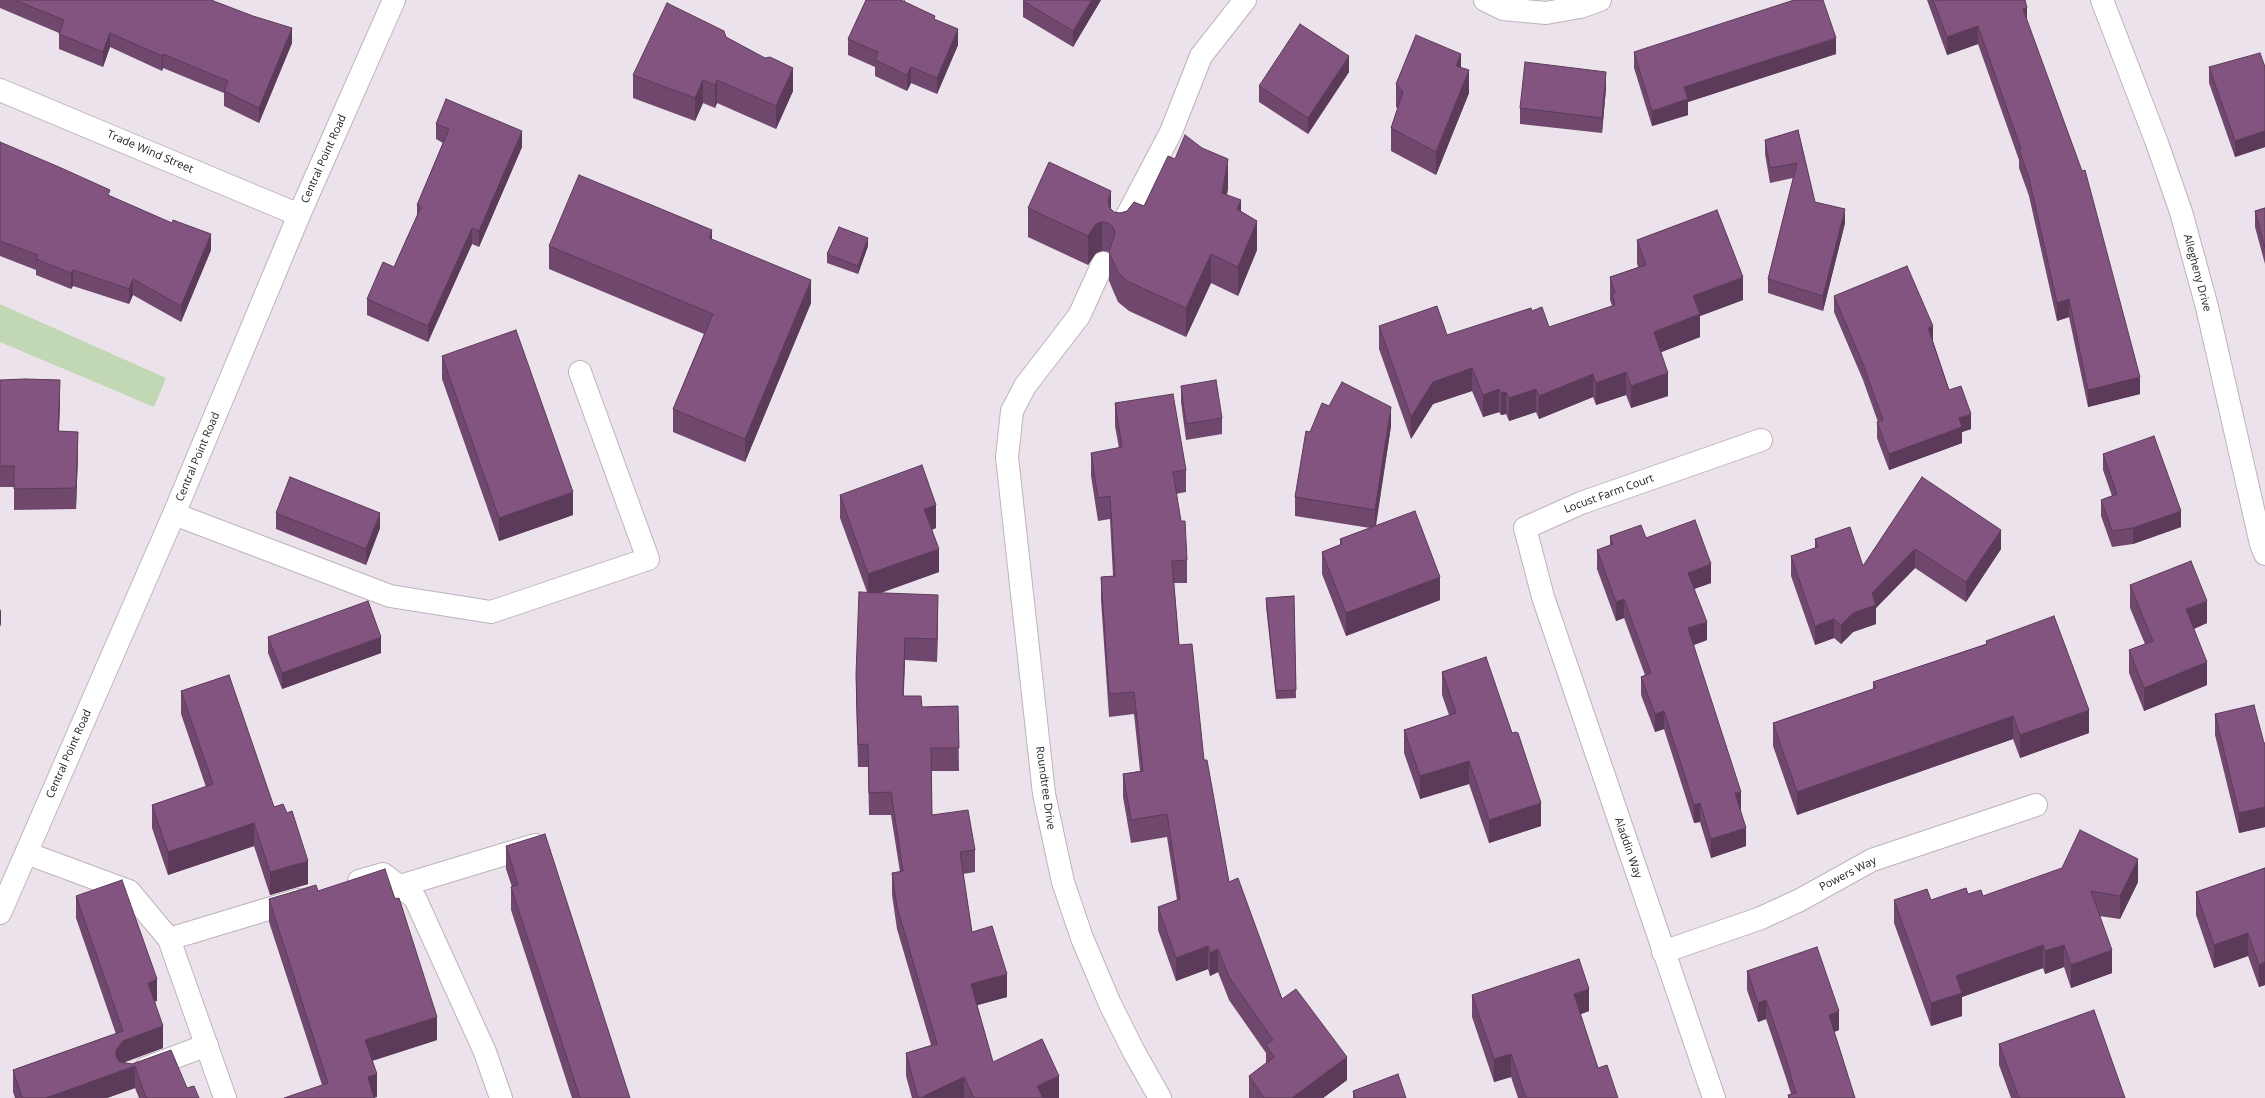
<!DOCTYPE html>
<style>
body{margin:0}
canvas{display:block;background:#ece2eb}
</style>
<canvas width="2265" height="1098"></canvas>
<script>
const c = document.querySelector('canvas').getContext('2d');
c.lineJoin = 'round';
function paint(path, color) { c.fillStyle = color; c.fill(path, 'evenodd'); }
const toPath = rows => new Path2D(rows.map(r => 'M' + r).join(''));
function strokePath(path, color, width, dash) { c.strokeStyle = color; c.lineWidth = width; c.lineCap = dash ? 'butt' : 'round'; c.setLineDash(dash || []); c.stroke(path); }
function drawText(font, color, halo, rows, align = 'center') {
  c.font = font + ' "Open Sans",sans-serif'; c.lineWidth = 4; c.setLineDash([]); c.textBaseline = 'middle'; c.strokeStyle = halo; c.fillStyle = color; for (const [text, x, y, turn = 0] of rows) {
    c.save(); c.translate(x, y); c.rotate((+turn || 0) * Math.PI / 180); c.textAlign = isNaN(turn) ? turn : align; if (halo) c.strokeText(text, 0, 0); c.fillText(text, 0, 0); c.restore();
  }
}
const green = toPath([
 [0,304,166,378,154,407,0,342]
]);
const minor = toPath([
 [1485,0,1503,9,1546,13,1580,7,1600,0],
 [2102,0,2157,143,2181,212,2207,307,2261,544,2265,554],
 [0,90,299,215],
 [1120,229,1171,132,1201,56,1245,0],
 [1103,263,1079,316,1025,386,1012,411,1007,457,1044,794,1063,882,1082,938,1110,1004,1134,1052,1160,1098],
 [174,514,390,596,491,612,648,559,580,372],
 [26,853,129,891,169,939,298,900],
 [359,881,383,874,415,898,485,1052,501,1098],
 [400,886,535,845],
 [0,913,174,514,299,215,394,0],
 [169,939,225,1098],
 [1663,952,1761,918,1800,900,1872,860,2036,805],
 [146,1068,207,1045],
 [1714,1098,1543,597,1525,528,1581,503,1761,440]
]);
const wall = toPath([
 [0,0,211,0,292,43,259,123,224,106,224,93,163,68,162,71,110,47,103,67,59,49,59,33,0,8],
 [905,0,905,2,935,20,958,45,937,94,911,83,907,91,875,76,875,67,848,55,848,39],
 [1101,0,1073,47,1023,17,1023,1],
 [1927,0,2025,0,2027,21,2140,394,2088,407,2069,317,2057,321,2029,196,2019,168,2019,160,1978,44,1947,55],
 [726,37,793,91,776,129,717,103,715,108,703,103,695,121,633,98,633,75],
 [1634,52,1836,54,1688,102,1688,115,1652,126,1634,68],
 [1461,67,1469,93,1436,175,1391,151,1391,128,1398,109,1396,107,1396,84],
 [2209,67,2265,67,2265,147,2235,157,2209,83],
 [1349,72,1308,134,1259,102,1259,86],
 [1606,88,1602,133,1520,124,1520,108],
 [436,124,522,147,479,247,472,244,428,342,367,315,367,299,394,267,417,216,417,205,443,143,436,139],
 [1798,130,1815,202,1845,223,1823,311,1768,293,1768,279,1793,178,1770,183,1765,154,1765,140],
 [0,142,110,196,211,250,181,322,133,295,129,304,73,286,71,289,36,275,36,270,0,256],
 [1228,188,1227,195,1241,211,1257,250,1238,296,1211,283,1186,337,1129,311,1118,302,1109,281,1109,252,1102,251,1096,253,1088,265,1028,237,1028,208,1111,209,1114,212,1120,213,1144,206],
 [2265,208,2265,264,2255,227,2255,211],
 [712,240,811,303,745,462,673,432,673,409,704,334,549,269,549,246],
 [1637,240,1743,300,1700,316,1700,337,1661,352,1668,396,1631,408,1626,395,1596,405,1593,397,1539,419,1536,412,1509,421,1506,414,1501,415,1499,412,1483,417,1472,391,1433,404,1411,439,1379,349,1379,326,1447,335,1532,311,1549,327,1612,306,1610,300,1610,277,1638,267,1637,263],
 [868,246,858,274,827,263,827,254],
 [1834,296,1933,341,1949,390,1971,429,1962,432,1962,443,1889,470,1877,438,1877,422,1878,422,1863,380,1834,312],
 [442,356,573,515,499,541,442,379],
 [0,380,60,401,59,431,78,453,76,509,14,510,14,487,0,487],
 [1181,386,1222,418,1222,434,1186,440,1181,402],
 [1115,403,1186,470,1186,492,1176,494,1187,560,1187,583,1174,583,1179,645,1204,760,1229,882,1282,999,1347,1080,1323,1098,1249,1098,1249,1076,1266,1063,1266,1053,1229,1000,1218,972,1210,976,1208,969,1176,981,1158,930,1158,907,1177,900,1167,837,1131,843,1123,797,1123,774,1140,771,1134,714,1109,717,1101,600,1101,577,1113,576,1110,519,1098,521,1091,476,1091,453,1119,448,1115,426],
 [1391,426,1376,526,1440,600,1346,636,1322,574,1322,552,1340,545,1340,539,1370,528,1295,516,1295,497,1310,432],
 [2103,454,2181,527,2133,544,2112,547,2101,516,2101,500,2112,496,2103,470],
 [1922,477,2001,549,1966,602,1915,568,1876,608,1876,624,1853,632,1841,644,1834,638,1815,645,1791,576,1791,556,1815,548,1815,539,1863,566],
 [840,495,936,528,932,530,939,572,881,593,938,618,937,662,905,660,903,696,922,707,958,706,959,771,931,771,932,815,975,850,975,872,963,874,972,932,1007,997,977,1005,993,1062,1059,1098,912,1098,906,1076,906,1053,931,1045,897,929,892,895,892,873,900,872,891,815,869,815,868,767,858,767,856,697,856,675,867,592,840,518],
 [276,513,380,528,366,565,276,529],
 [1610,536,1646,538,1711,583,1694,589,1707,640,1694,645,1741,810,1740,810,1746,846,1711,858,1700,822,1694,823,1664,729,1655,732,1641,695,1641,677,1645,675,1624,618,1616,621,1597,569,1597,550,1610,545],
 [2130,585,2207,623,2194,629,2207,685,2144,711,2129,673,2129,650,2145,644,2130,608],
 [1294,596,1296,698,1276,699,1266,606,1266,598],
 [268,637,381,653,282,689,268,653],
 [1986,641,2089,733,2020,758,2013,739,1797,815,1773,746,1773,723,1873,689,1873,682,1986,644],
 [1442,672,1541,826,1489,843,1469,784,1420,799,1404,753,1404,730,1449,715,1442,695],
 [181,691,274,807,308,884,270,895,254,846,168,875,152,828,152,805,206,787,181,714],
 [2215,714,2264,743,2265,743,2265,827,2239,833,2215,735],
 [506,846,630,1098,572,1098,511,910,511,887,512,887,506,869],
 [2265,868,2265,985,2259,987,2248,956,2214,968,2196,915,2196,892],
 [2138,882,2120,919,2099,916,2112,973,2071,988,2064,967,2045,974,2043,968,1962,997,1962,1016,1931,1026,1894,923,1894,900,1931,900,1968,894,1983,896],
 [318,891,437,1040,372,1061,377,1097,322,1085,269,922,269,899],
 [76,896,157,1001,155,1001,163,1048,123,1063,132,1064,187,1088,199,1098,139,1098,135,1088,107,1098,15,1098,13,1092,13,1070,116,1034,76,918],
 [1747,971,1839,1030,1834,1032,1855,1098,1788,1098,1788,1095,1791,1094,1786,1078,1766,1019,1758,1022,1747,990],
 [1472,995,1589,1011,1580,1014,1598,1068,1618,1098,1518,1098,1511,1077,1494,1082,1472,1017],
 [1999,1044,2125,1098,2011,1098,1999,1065],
 [1353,1091,1406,1098,1353,1098]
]);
const shadedWall = toPath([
 [1092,0,1101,0,1073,47,1073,31],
 [2027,8,2027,25,2023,9],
 [1978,26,1978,44,1947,55,1947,37],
 [292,28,292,43,259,123,259,108],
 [958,29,958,45,937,94,937,78],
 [110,33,110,47,103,67,103,52],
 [1836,38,1836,54,1688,102,1688,115,1652,126,1652,111,1684,87],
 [163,54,163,68,162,71,162,56],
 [1461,54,1461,76,1456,66],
 [1349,56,1349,72,1308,134,1308,118],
 [911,67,911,83,907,91,907,75],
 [793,68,793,91,776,129,776,106],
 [1469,70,1469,93,1436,175,1436,152],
 [1606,72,1606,88,1602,133,1602,118],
 [703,80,703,103,695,121,695,98],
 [717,80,717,103,715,108,715,85],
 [522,131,522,147,479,247,479,231],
 [2265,131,2265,147,2235,157,2235,141],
 [1228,159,1228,188,1222,222,1222,193],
 [1111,191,1111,220,1108,201],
 [1241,200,1241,229,1237,209],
 [1845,209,1845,223,1823,311,1823,296],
 [1257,221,1257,250,1238,296,1238,267],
 [1102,222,1102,251,1096,253,1088,265,1088,236,1096,224],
 [472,228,472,244,428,342,428,326],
 [712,230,712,253,709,238],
 [211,234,211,250,181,322,181,306],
 [868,238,868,246,858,274,858,266],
 [1211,254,1211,283,1186,337,1186,308],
 [73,270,73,286,71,289,71,273],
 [1743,277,1743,300,1700,316,1700,337,1654,355,1654,332,1693,296],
 [133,279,133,295,129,304,129,289],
 [811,280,811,303,745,462,745,439],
 [2069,299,2069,317,2057,321,2057,303],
 [1933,326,1933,342,1928,328],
 [1472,368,1472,391,1433,404,1411,439,1411,417,1433,382],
 [1626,372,1626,395,1596,405,1596,383],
 [1668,373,1668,396,1631,408,1631,386],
 [1593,374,1593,397,1539,419,1539,396],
 [2140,377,2140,394,2088,407,2088,390],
 [60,380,60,401,58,452,58,431],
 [1499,389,1499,412,1483,417,1483,395],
 [1536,389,1536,412,1509,421,1509,398],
 [1506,392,1506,414,1501,415,1501,393],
 [1391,407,1391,426,1375,528,1375,510],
 [1971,414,1971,429,1962,432,1962,443,1889,470,1889,454,1959,418],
 [78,432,78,453,76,509,76,488],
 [573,492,573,515,499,541,499,518],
 [936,505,936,528,924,532,924,509],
 [2181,511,2181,527,2133,544,2133,528],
 [380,513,380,528,366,565,366,549],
 [2001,530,2001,549,1966,602,1966,582],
 [939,549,939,572,868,597,868,574],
 [1915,549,1915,568,1876,608,1876,624,1853,632,1841,644,1841,625],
 [1711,564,1711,583,1688,591,1688,573],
 [1440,577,1440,600,1346,636,1346,613],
 [938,595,938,618,937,662,937,639],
 [1624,599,1624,618,1616,621,1616,602],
 [2207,601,2207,623,2186,632,2186,609],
 [1,609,1,624,0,627,0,611],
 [1834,619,1834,638,1815,645,1815,626],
 [1707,622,1707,640,1688,647,1688,628],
 [381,637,381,653,282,689,282,673],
 [905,638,905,660,903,719,903,696],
 [2207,662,2207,685,2144,711,2144,688],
 [2089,710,2089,733,2020,758,2020,735],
 [1664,711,1664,729,1655,732,1655,714],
 [2013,716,2013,739,1797,815,1797,792],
 [1469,761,1469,784,1420,799,1420,776],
 [1741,792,1741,810,1735,812,1735,793],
 [1541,803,1541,826,1489,843,1489,820],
 [1700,803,1700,822,1694,823,1694,805],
 [2265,807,2265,827,2239,833,2239,813],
 [254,823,254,846,168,875,168,852],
 [1746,828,1746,846,1711,858,1711,839],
 [2138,859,2138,882,2120,919,2120,896],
 [308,861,308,884,270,895,270,872],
 [2248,933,2248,956,2214,968,2214,945],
 [2043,945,2043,968,1962,997,1962,1016,1931,1026,1931,1003,1956,976],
 [2064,945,2064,967,2045,974,2045,951],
 [1208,946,1208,969,1176,981,1176,958],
 [1218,949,1218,972,1210,976,1210,953],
 [2112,950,2112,973,2071,988,2071,965],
 [2265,962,2265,985,2259,987,2259,965],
 [1007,974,1007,997,971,1007,971,984],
 [157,979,157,1001,148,1004,148,983],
 [1589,989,1589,1011,1574,1017,1574,994],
 [1766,1000,1766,1019,1758,1022,1758,1003],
 [1839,1011,1839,1030,1829,1034,1829,1015],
 [437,1017,437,1040,365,1063,365,1040],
 [163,1026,163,1048,123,1062,116,1071,116,1050,123,1041],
 [1511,1054,1511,1077,1494,1082,1494,1059],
 [1347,1057,1347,1080,1323,1098,1292,1098],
 [135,1066,135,1088,107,1098,46,1098],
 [377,1074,377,1097,374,1098,368,1077],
 [1059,1076,1059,1098,1037,1098,1037,1086],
 [964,1077,964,1098,920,1098]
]);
const building = toPath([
 [15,0,211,0,253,16,292,28,259,108,224,91,228,81,163,54,162,56,110,33,103,52,59,34,64,20,15,0],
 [866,0,901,0,935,16,934,19,958,29,937,78,911,67,907,75,875,60,878,52,848,39,866,0],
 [1024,0,1092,0,1073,31,1023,1,1024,0],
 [1794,0,1823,0,1836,38,1684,87,1688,99,1652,111,1634,52,1794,0],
 [1933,0,2025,0,2027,8,2023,9,2082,171,2085,170,2140,377,2088,390,2069,299,2057,303,2029,178,2019,150,2021,149,1978,26,1947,37,1933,0],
 [667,3,724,31,726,37,765,58,770,57,793,68,776,106,717,80,715,85,703,80,695,98,633,75,667,3],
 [1300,24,1349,56,1308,118,1259,86,1300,24],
 [1416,35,1461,54,1456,66,1469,70,1436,152,1391,128,1403,92,1396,84,1416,35],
 [2260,53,2265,67,2265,131,2235,141,2209,67,2260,53],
 [1525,62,1606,72,1602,118,1520,108,1525,62],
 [446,99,522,131,479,231,472,228,428,326,367,299,383,262,394,267,421,207,417,205,449,129,436,124,446,99],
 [1798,130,1815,202,1845,209,1823,296,1768,279,1797,163,1770,168,1765,140,1798,130],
 [1185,135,1202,148,1228,159,1222,193,1241,200,1237,209,1257,221,1238,267,1211,254,1186,308,1129,282,1118,273,1109,252,1115,233,1113,227,1108,223,1102,222,1096,224,1088,236,1028,208,1049,162,1111,191,1108,201,1109,207,1114,212,1120,213,1127,211,1134,202,1144,206,1168,156,1175,159,1185,135],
 [0,142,59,167,110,190,108,195,172,223,173,220,211,234,181,306,133,279,129,289,73,270,71,273,36,259,38,255,0,241,0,142],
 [579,175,712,230,709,238,811,280,745,439,673,409,713,314,549,246,579,175],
 [2265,208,2265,248,2255,211,2265,208],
 [1717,210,1743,277,1693,296,1700,314,1654,332,1668,373,1631,386,1626,372,1596,383,1593,374,1539,396,1536,389,1509,398,1506,392,1501,393,1499,389,1483,395,1472,368,1433,382,1411,417,1379,326,1437,306,1447,335,1531,308,1532,311,1542,307,1549,327,1615,305,1612,294,1615,293,1610,277,1646,265,1637,240,1717,210],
 [839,227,868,238,858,266,827,254,839,227],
 [1907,266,1933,326,1928,328,1949,390,1961,386,1971,414,1959,418,1962,427,1889,454,1877,422,1883,420,1863,364,1834,296,1907,266],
 [516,330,573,492,499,518,442,356,516,330],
 [25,379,60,380,58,431,78,432,76,488,14,489,14,466,0,466,0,380,25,379],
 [1216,380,1222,418,1186,424,1181,386,1216,380],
 [1342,382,1391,407,1375,510,1295,497,1306,431,1310,432,1322,403,1329,406,1342,382],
 [1173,394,1186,470,1173,472,1181,521,1185,521,1187,560,1172,561,1179,645,1192,644,1204,760,1207,760,1229,882,1238,878,1282,999,1296,989,1347,1057,1292,1098,1264,1098,1249,1076,1274,1057,1266,1045,1273,1040,1229,977,1218,949,1210,953,1208,946,1176,958,1158,907,1180,899,1167,814,1131,820,1123,774,1143,771,1134,692,1109,694,1101,577,1115,576,1110,496,1098,498,1091,453,1122,447,1115,403,1173,394],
 [2154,436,2181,511,2133,528,2112,531,2101,500,2117,494,2103,454,2154,436],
 [922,465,936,505,924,509,939,549,868,574,840,495,922,465],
 [290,477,380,513,366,549,276,513,290,477],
 [1922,477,2001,530,1966,582,1915,549,1872,593,1876,605,1853,613,1841,625,1834,619,1815,626,1791,556,1818,547,1815,539,1850,527,1863,566,1922,477],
 [1415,511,1440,577,1346,613,1322,552,1342,544,1340,539,1415,511],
 [1695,520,1711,564,1688,573,1707,622,1688,628,1741,792,1735,793,1746,828,1711,839,1700,803,1694,805,1664,711,1655,714,1641,677,1651,673,1624,599,1616,602,1597,550,1613,544,1610,536,1641,525,1646,538,1695,520],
 [2191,561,2207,601,2186,609,2207,662,2144,688,2129,650,2153,641,2130,585,2191,561],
 [859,592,938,595,937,639,905,638,903,696,921,696,922,707,958,706,959,748,931,748,932,815,968,810,975,850,960,852,972,932,992,926,1007,974,971,984,993,1062,1042,1039,1059,1076,1037,1086,1043,1098,974,1098,964,1077,920,1098,918,1098,906,1053,937,1044,897,907,892,873,903,871,891,792,869,793,868,744,858,745,856,675,859,592],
 [1294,596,1296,690,1276,691,1266,598,1294,596],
 [368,601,381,637,282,673,268,637,368,601],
 [2054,616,2089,710,2020,735,2013,716,1797,792,1773,723,1876,688,1873,682,1987,644,1986,641,2054,616],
 [1486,657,1512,733,1516,732,1518,733,1541,803,1489,820,1469,761,1420,776,1404,730,1456,713,1442,672,1486,657],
 [229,675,274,807,283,804,287,813,292,811,308,861,270,872,254,823,168,852,152,805,213,784,181,691,229,675],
 [2254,705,2264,743,2265,743,2265,807,2239,813,2215,714,2254,705],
 [2080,830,2138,859,2120,896,2091,891,2112,950,2071,965,2064,945,2045,951,2043,945,1956,976,1962,993,1931,1003,1894,900,1927,889,1931,900,1966,888,1968,894,1981,890,1983,896,2062,868,2080,830],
 [545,834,630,1098,580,1098,511,887,518,885,506,846,545,834],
 [2265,868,2265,962,2259,965,2248,933,2214,945,2196,892,2265,868],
 [385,869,395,899,399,898,437,1017,365,1040,377,1074,368,1077,374,1098,284,1098,328,1083,269,899,316,885,318,891,385,869],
 [122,880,157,979,148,983,163,1026,123,1041,116,1050,116,1057,120,1062,132,1064,171,1050,187,1088,194,1086,199,1098,146,1098,135,1066,46,1098,22,1098,13,1070,123,1031,76,896,122,880],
 [1817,947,1839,1011,1829,1015,1855,1098,1789,1098,1788,1095,1796,1093,1786,1059,1766,1000,1758,1003,1747,971,1817,947],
 [1579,959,1589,989,1574,994,1598,1068,1607,1065,1618,1098,1526,1098,1511,1054,1494,1059,1472,995,1579,959],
 [2094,1010,2125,1098,2019,1098,1999,1044,2094,1010],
 [1398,1074,1406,1098,1355,1098,1353,1091,1398,1074]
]);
const streetNames = [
 ["Trade Wind Street",150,152,23],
 ["Central Point Road",324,159,-66],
 ["Allegheny Drive",2197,273,75],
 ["Central Point Road",198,457,-67],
 ["Locust Farm Court",1609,494,-20],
 ["Central Point Road",69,754,-66],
 ["Roundtree Drive",1045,788,82],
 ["Aladdin Way",1628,848,71],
 ["Powers Way",1848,874,-27]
];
paint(green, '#c2d8b5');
strokePath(minor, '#bdb3bc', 24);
strokePath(minor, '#fff', 22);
paint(wall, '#70486d');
paint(shadedWall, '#5b3b59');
paint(building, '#82547f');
strokePath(building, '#5b3b59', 1);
drawText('11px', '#252225', '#fff', streetNames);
</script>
